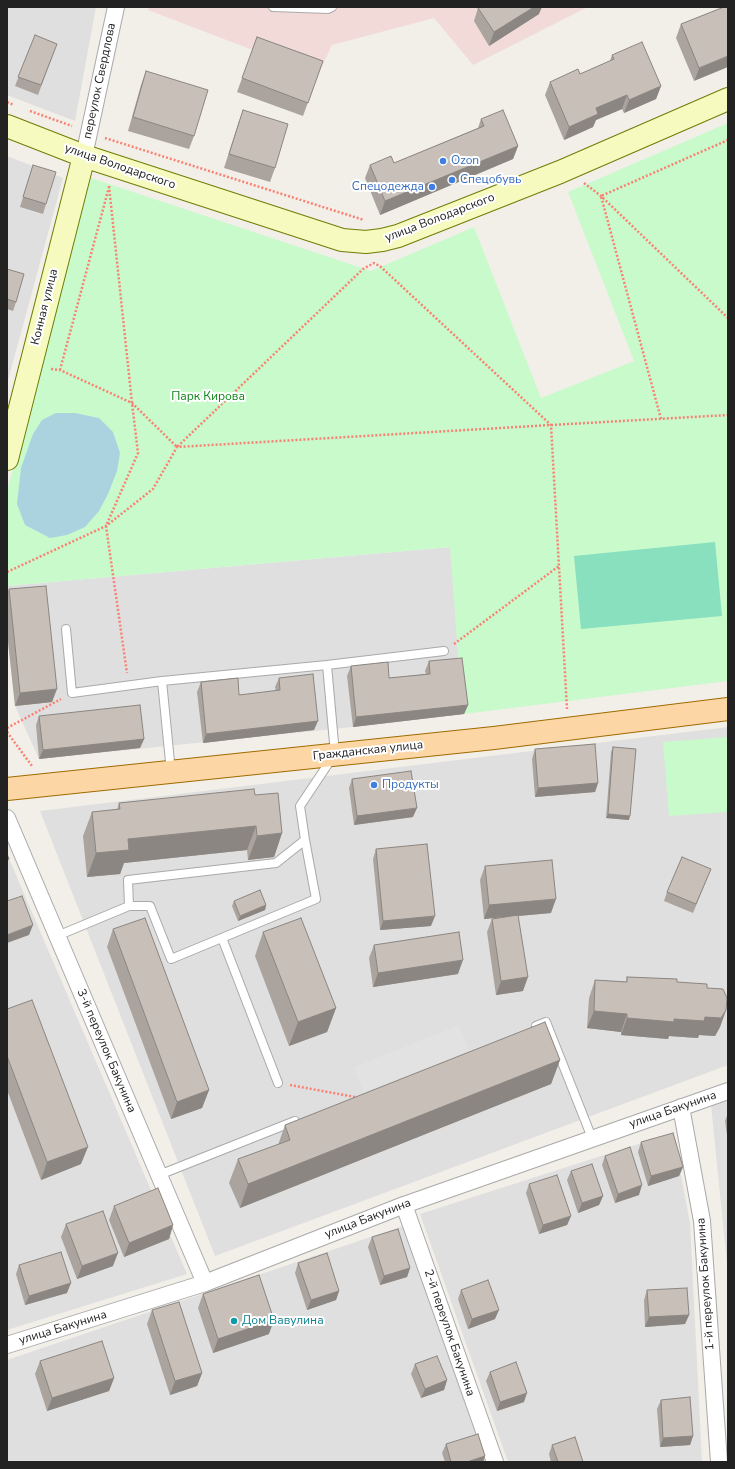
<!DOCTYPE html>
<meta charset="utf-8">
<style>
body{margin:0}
#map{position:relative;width:735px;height:1469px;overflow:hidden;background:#f2efe9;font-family:"Nunito Sans",sans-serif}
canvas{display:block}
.frame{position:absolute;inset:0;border:8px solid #222;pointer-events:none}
</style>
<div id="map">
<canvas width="735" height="1469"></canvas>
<div class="frame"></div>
</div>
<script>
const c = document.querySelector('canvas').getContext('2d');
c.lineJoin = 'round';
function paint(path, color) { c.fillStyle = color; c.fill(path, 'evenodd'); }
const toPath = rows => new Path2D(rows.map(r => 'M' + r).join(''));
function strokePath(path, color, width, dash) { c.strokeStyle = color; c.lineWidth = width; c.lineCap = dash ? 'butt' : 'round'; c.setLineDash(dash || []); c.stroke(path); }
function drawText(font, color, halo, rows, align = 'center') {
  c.font = font + ' "Nunito Sans",sans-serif'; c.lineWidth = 4; c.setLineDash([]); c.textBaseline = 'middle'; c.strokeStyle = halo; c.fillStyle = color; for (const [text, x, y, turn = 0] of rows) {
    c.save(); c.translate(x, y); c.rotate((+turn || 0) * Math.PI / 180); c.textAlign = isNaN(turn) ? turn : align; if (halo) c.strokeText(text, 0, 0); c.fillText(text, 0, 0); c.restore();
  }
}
const residential = toPath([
 [7,7,96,7,75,121,7,95],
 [7,156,63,178,7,384],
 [451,547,459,667,353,727,39,759,15,706,7,633,7,586],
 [728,727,728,1065,215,1256,40,811],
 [7,854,187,1274,7,1330],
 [728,1100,728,1274,711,1105],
 [673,1133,690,1223,702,1462,508,1462,420,1214],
 [403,1226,487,1462,7,1462,7,1360]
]);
const commercial = toPath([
 [149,7,588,7,473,65,434,18,332,45,318,75,148,10]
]);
const park = toPath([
 [728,123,728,681,464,714,459,667,450,547,7,586,7,491,91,178,371,271,474,227,541,398,634,361,568,192],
 [728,737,728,812,669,816,663,742]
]);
const pitch = toPath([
 [715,542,722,616,581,629,574,556]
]);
const parking = toPath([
 [459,1025,469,1051,364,1092,354,1067]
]);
const water = toPath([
 [56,413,75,413,99,418,113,432,120,453,117,471,108,494,99,511,85,527,67,535,50,538,25,525,17,504,21,468,33,434,42,420]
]);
const path = toPath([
 [7,102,14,105],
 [30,111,72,126],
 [105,138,364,220],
 [584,183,601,196,728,318],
 [109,186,132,403,138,453,106,526,127,673],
 [51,369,60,370,132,403,177,447,363,269,374,263,381,267,551,425,567,709],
 [60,370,109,187],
 [661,419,601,196,728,140],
 [7,572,106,526,153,489,177,447,551,425,728,415],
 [454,644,559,566],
 [7,728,61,699],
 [7,732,32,766],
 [290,1085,355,1097]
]);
const lane = toPath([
 [273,7,328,9,332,7],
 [66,629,72,693,162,681,327,665,444,651],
 [327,665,335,754],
 [162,681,171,772],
 [129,906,150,906,171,959,316,899,305,840],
 [57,936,129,906,128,880,276,863,305,840,300,806,332,758],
 [222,938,278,1083],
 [536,1026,546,1022,592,1138],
 [159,1175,295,1121]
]);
const street = toPath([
 [84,156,116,7],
 [7,818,205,1283],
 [681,1107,702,1221,719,1462],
 [404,1205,495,1462],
 [7,1345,205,1283,404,1205,728,1091]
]);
const secondary = toPath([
 [7,126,84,156,342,240,366,242,382,240,398,236,560,172,728,99],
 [7,459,84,156]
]);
const primary = toPath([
 [7,789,494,738,728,709]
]);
const wall = toPath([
 [724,7,694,81,676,38,681,24],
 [478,8,539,14,489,46,474,21],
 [35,35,57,44,38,95,15,86],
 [257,37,323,61,303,116,237,92],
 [612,55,661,86,656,99,624,113,622,109,596,120,593,127,564,140,545,95,550,82,580,74,610,61],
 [146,71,194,136,189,149,128,131,141,85],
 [243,110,275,168,270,182,224,168,238,124],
 [481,119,518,146,513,159,380,215,365,178,370,165,394,163,478,128],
 [33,165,46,204,43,214,20,207],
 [7,269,16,302,13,311,7,309],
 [9,589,52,702,15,706,7,633,7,594],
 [429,661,468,705,464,714,353,727,347,676,351,666,389,678,426,674,425,671],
 [279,678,314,730,203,743,197,692,201,682,239,695,276,691,275,687],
 [39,716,144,739,140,748,39,759,36,725],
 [613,747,629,820,606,818,611,752],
 [535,749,598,783,595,792,535,797,532,759],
 [352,779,413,817,354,825,349,788],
 [255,795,282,833,274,857,248,860,247,850,124,863,120,874,87,877,83,836,92,812,117,810,119,803],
 [376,849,431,926,380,930,373,859],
 [485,866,551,913,518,916,523,991,496,995,487,932,492,919,508,916,484,919,480,880],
 [711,869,693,913,664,901,667,892],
 [234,901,266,905,265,910,238,921,232,906],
 [113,929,209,1090,202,1108,171,1119,107,947],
 [263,932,336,1008,327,1032,289,1046,255,956],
 [374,945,458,974,373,987,369,958],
 [627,977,677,982,707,988,726,1010,720,1027,715,1036,699,1035,698,1038,669,1036,668,1039,621,1035,621,1032,587,1028,589,998,595,980,626,982],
 [7,1009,81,1164,41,1180,7,1090],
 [560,1060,551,1084,240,1208,229,1183,238,1159,278,1145,285,1125],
 [728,1113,728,1142,725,1121],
 [641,1142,683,1167,679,1176,648,1186,638,1152],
 [605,1156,639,1195,615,1203,602,1165],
 [571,1171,603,1196,599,1205,578,1213,567,1180],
 [529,1184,571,1216,567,1225,539,1234,526,1193],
 [114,1206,173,1225,169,1239,124,1257,109,1220],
 [66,1224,113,1266,77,1279,61,1237],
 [372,1237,410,1268,407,1277,380,1285,368,1247],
 [298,1263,339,1291,336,1300,307,1310,295,1273],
 [19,1265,67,1293,25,1305,16,1274],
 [461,1290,495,1319,468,1329,458,1299],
 [647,1290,689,1315,685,1324,645,1327,644,1300],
 [203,1294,269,1334,213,1353,198,1308],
 [152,1310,202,1373,197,1386,170,1395,147,1324],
 [40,1361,114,1378,109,1391,47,1411,35,1374],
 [415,1364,447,1380,444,1390,421,1398,411,1374],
 [490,1372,524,1402,497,1411,486,1381],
 [661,1400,693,1436,690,1445,660,1447,657,1409],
 [446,1444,485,1456,483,1462,445,1462,442,1453],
 [552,1445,583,1462,551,1462,549,1454]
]);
const shadedWall = toPath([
 [534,7,542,7,539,14,489,46,494,32],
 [728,56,728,67,694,81,699,68],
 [661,86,656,99,624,113,629,100],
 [627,95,622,109,596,120,593,127,564,140,569,127,596,108],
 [518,146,513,159,380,215,385,201],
 [57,689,52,702,15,706,20,693],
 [468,705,464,714,353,727,356,717],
 [318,721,314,730,203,743,206,734],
 [144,739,140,748,39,759,43,750],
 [598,783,595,792,535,797,538,788],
 [417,808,413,817,354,825,357,816],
 [608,814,630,816,629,820,606,818],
 [256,826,247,850,124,863,120,874,87,877,96,853,128,839],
 [282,833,274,857,248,860,257,836],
 [556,899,551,913,484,919,489,905],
 [266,905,265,910,238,921,240,916],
 [435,916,431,926,380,930,383,921],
 [33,925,29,935,7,943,7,935],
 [463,960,458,974,373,987,378,973],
 [528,977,523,991,496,995,501,981],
 [336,1008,327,1032,289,1046,298,1022],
 [726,1010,720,1027,715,1036,699,1035,698,1038,669,1036,668,1039,621,1035,627,1018,674,1019,705,1017],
 [594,1011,627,1014,621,1032,587,1028],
 [560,1060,551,1084,240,1208,248,1184],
 [209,1090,202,1108,171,1119,177,1102],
 [88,1147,81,1164,41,1180,47,1162],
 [683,1167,679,1176,648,1186,651,1176],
 [642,1185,639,1195,615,1203,618,1194],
 [603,1196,599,1205,578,1213,582,1203],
 [571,1216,567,1225,539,1234,543,1225],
 [173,1225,169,1239,124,1257,129,1243],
 [118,1253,113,1266,77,1279,82,1266],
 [410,1268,407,1277,380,1285,384,1276],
 [71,1283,67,1293,25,1305,29,1296],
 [339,1291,336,1300,307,1310,311,1300],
 [499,1310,495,1319,468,1329,472,1319],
 [689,1315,685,1324,645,1327,649,1317],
 [274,1320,269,1334,213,1353,218,1339],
 [202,1373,197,1386,170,1395,175,1381],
 [114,1378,109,1391,47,1411,52,1398],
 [447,1380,444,1390,421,1398,425,1389],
 [527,1393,524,1402,497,1411,500,1402],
 [693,1436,690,1445,660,1447,663,1438],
 [485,1456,483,1462,467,1462]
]);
const building = toPath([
 [480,7,534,7,494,32,478,8,480,7],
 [724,7,728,7,728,56,699,68,681,24,724,7],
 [35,35,57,44,41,85,18,77,35,35],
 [257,37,323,61,308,103,242,78,257,37],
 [642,42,661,86,629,100,627,95,596,108,598,114,569,127,550,82,578,69,580,74,614,59,612,55,642,42],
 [146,71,208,90,194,136,133,117,146,71],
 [243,110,288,124,275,168,229,154,243,110],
 [503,110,518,146,385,201,370,165,391,156,394,163,484,126,481,119,503,110],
 [33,165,56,172,46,204,23,197,33,165],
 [7,269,24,274,16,302,7,299,7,269],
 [46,586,57,689,20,693,9,589,46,586],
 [462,658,468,705,356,717,351,666,388,662,389,678,430,674,429,661,462,658],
 [313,674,318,721,206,734,201,682,238,678,239,695,280,690,279,678,313,674],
 [140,705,144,739,43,750,39,716,140,705],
 [595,744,598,783,538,788,535,749,595,744],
 [613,747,636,749,630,816,608,814,613,747],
 [411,771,417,808,357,816,352,779,411,771],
 [254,789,255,795,278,793,282,833,257,836,256,826,128,839,129,850,96,853,92,812,120,809,119,803,254,789],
 [427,844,435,916,383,921,376,849,427,844],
 [7,854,9,859,7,860,7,854],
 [682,857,711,869,696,904,667,892,682,857],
 [552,860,556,899,489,905,485,866,552,860],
 [260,890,266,905,240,916,234,901,260,890],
 [22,896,33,925,7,935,7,901,22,896],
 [518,915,528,977,501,981,492,919,518,915],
 [145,918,209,1090,177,1102,113,929,145,918],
 [301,918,336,1008,298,1022,263,932,301,918],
 [459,932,463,960,378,973,374,945,459,932],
 [627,977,677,979,677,982,707,984,707,988,723,989,727,998,726,1010,721,1018,705,1017,704,1021,674,1019,674,1022,627,1018,627,1014,594,1011,595,980,627,982,627,977],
 [32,1000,88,1147,47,1162,7,1056,7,1009,32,1000],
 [545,1022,560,1060,248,1184,238,1159,290,1140,285,1125,545,1022],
 [673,1133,683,1167,651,1176,641,1142,673,1133],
 [630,1147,642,1185,618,1194,605,1156,630,1147],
 [592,1164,603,1196,582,1203,571,1171,592,1164],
 [557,1175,571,1216,543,1225,529,1184,557,1175],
 [158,1188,173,1225,129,1243,114,1206,158,1188],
 [103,1211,118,1253,82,1266,66,1224,103,1211],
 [398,1229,410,1268,384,1276,372,1237,398,1229],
 [61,1252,71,1283,29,1296,19,1265,61,1252],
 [327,1253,339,1291,311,1300,298,1263,327,1253],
 [259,1275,274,1320,218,1339,203,1294,259,1275],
 [488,1280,499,1310,472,1319,461,1290,488,1280],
 [687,1288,689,1315,649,1317,647,1290,687,1288],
 [179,1302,202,1373,175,1381,152,1310,179,1302],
 [102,1341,114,1378,52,1398,40,1361,102,1341],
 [437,1356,447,1380,425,1389,415,1364,437,1356],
 [516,1362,527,1393,500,1402,490,1372,516,1362],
 [690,1397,693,1436,663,1438,661,1400,690,1397],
 [478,1434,485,1456,467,1462,451,1462,446,1444,478,1434],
 [575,1437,583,1462,558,1462,552,1445,575,1437]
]);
const markers = [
 [443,161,4,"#3f7fe0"],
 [452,180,4,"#3f7fe0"],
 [432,187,4,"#3f7fe0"],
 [374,785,4,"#3f7fe0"],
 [234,1321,4,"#0f9aa8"]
];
const streetNames = [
 ["переулок Свердлова",100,81,-78],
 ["улица Володарского",120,167,19],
 ["улица Володарского",440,218,-21],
 ["Конная улица",45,307,-76],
 ["Гражданская улица",368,751,-6],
 ["3-й переулок Бакунина",106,1051,67],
 ["улица Бакунина",673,1110,-19],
 ["улица Бакунина",368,1219,-21],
 ["1-й переулок Бакунина",706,1284,-94],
 ["улица Бакунина",63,1328,-17],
 ["2-й переулок Бакунина",449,1333,71]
];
const shopNames = [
 ["Ozon",451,161],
 ["Спецобувь",460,180],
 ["Спецодежда",424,187,"right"],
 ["Продукты",382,785]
];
const parkNames = [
 ["Парк Кирова",208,397]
];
const cultureNames = [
 ["Дом Вавулина",242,1321]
];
paint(residential, '#e0dfdf');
paint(commercial, '#f2dad9');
paint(park, '#c8facc');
paint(pitch, '#88e0be');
paint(parking, '#e2e2e2');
paint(water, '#aad3df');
strokePath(lane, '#a9a9a9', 10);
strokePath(street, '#a9a9a9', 18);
strokePath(secondary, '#707d05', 24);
strokePath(primary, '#a06b00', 24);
strokePath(path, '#fa8072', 2.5, [2, 2]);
strokePath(lane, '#fff', 8);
strokePath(street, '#fff', 16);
strokePath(secondary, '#f7fabf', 22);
strokePath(primary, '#fcd6a4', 22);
paint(wall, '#aba49e');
paint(shadedWall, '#8b8681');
paint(building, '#c7bfb8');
strokePath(building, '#8b8681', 1);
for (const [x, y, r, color] of markers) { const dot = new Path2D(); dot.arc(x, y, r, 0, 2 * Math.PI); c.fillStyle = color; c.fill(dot); strokePath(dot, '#fff', 1.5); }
drawText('12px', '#222', '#fff', streetNames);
drawText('12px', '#366cbe', '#fff', shopNames, 'left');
drawText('12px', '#0c8416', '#fff', parkNames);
drawText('12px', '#0d838f', '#fff', cultureNames, 'left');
</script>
